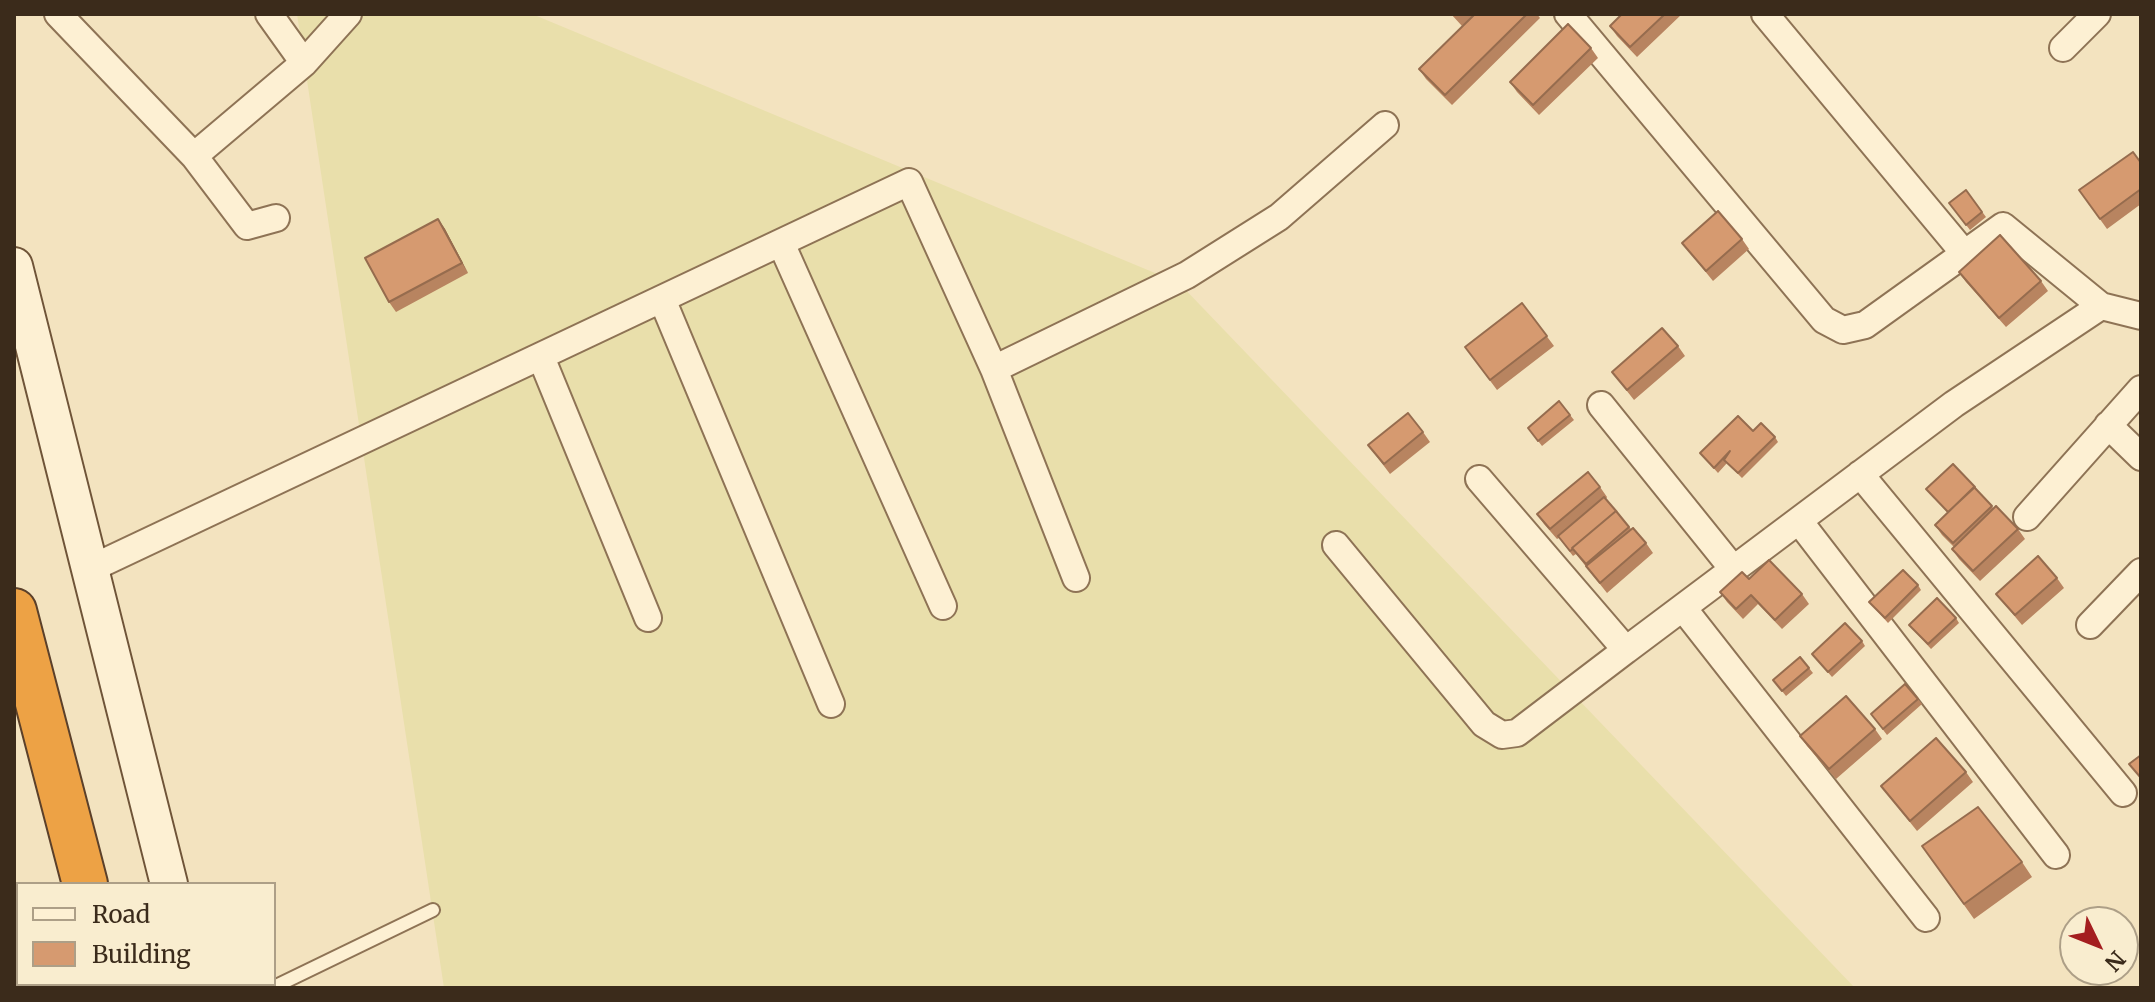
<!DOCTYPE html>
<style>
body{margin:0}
#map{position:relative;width:2155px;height:1002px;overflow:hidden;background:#f3e3bf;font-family:Merriweather,serif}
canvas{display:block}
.frame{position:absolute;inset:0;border:16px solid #3b2b1b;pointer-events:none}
.legend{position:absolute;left:16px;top:882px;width:260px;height:104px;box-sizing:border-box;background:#f9edcf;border:2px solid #ad9f87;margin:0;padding:10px 14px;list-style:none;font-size:24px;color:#3b2b1b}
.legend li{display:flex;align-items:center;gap:16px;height:40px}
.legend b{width:40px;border:2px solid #ad9f87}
.north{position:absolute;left:2059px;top:906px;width:80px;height:80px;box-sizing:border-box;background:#f9edcf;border:2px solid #ad9f87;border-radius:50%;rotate:133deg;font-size:22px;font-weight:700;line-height:32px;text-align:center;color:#3b2b1b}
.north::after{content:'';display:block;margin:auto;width:28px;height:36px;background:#a41e1f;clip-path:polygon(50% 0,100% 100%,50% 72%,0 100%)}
</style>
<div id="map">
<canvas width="2155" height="1002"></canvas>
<div class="frame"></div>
<ul class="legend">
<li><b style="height:10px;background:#fdf0d3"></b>Road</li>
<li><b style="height:22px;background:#d69a70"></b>Building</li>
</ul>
<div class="north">N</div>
</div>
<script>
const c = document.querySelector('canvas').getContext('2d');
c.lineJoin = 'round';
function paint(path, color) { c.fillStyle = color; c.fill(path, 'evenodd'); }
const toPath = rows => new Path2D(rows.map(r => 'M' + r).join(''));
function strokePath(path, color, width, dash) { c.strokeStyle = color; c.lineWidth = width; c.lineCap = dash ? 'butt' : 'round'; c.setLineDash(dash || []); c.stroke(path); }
const farmland = toPath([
 [297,14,532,14,1179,283,1855,988,444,988]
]);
const lane = toPath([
 [272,988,433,910]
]);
const street = toPath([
 [58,14,194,156,247,226,276,218],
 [269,14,304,63],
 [1765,14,1964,253],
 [2063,48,2097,14],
 [194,156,304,63,348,14],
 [781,243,943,606],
 [662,299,831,704],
 [2101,306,2141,316],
 [541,357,648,618],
 [994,369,1187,275,1279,217,1385,125],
 [1601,405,1734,570],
 [2108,425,2141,457],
 [1860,474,2123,793],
 [1479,479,1626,650,1954,404,2101,306,2003,226,1865,325,1843,330,1824,320,1568,14],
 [2027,517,2141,389],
 [1799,521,2056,855],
 [1336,545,1484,724,1502,735,1517,733,1626,650],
 [92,568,909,182,994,369,1076,578],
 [1683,608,1926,918],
 [2090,625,2141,572]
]);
const secondary = toPath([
 [14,266,169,884],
 [194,984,195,988]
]);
const highway = toPath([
 [14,611,85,884],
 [14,933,18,949],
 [27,984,28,988],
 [111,984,112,988]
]);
const wall = toPath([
 [1451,14,1537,14,1540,18,1452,105,1426,79,1419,69,1462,26],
 [1622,14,1682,14,1637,57,1617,36,1610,26],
 [1591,48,1598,58,1539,115,1517,92,1510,82],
 [2141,163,2141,204,2107,229,2079,190],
 [1966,190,1986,217,1970,230,1949,203],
 [438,219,445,229,468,273,396,312,389,302],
 [1742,239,1749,249,1713,281,1682,243],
 [1959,272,2041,281,2048,291,2006,327,1966,282],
 [1522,303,1554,346,1497,390,1465,347],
 [1678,346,1685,356,1634,400,1612,372],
 [1559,401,1574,420,1542,446,1528,428],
 [1753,431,1775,437,1778,442,1742,478,1727,463,1718,473,1700,453],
 [1423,432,1430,442,1390,474,1368,445],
 [1600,487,1607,497,1606,499,1631,529,1646,543,1653,553,1607,593,1576,554,1573,556,1559,538,1557,539,1544,524,1537,514],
 [1975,487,1994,509,2018,529,2025,539,1980,581,1959,559,1952,549,1954,547,1942,535,1935,525,1948,513,1926,489],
 [2057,578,2064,588,2022,625,1996,594],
 [1749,579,1802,594,1809,604,1782,629,1758,604,1743,619,1727,602,1720,592],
 [1918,585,1921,590,1888,623,1869,602],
 [1956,618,1959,623,1931,649,1909,625],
 [1862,641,1865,646,1832,677,1812,654],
 [1809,668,1813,673,1786,696,1773,680],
 [1918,699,1922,704,1887,735,1871,714],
 [1875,729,1882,739,1836,779,1807,746,1800,736],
 [1966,772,1973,782,1917,831,1881,786],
 [1922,846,2022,862,2032,877,1974,919]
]);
const shadedWall = toPath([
 [438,219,445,229,468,273,462,263]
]);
const building = toPath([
 [1475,14,1527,14,1445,95,1419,69,1475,14],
 [1622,14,1665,14,1630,47,1610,26,1622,14],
 [1568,24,1591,48,1533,105,1510,82,1568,24],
 [2133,152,2141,163,2141,189,2100,219,2079,190,2133,152],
 [1966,190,1982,212,1966,225,1949,203,1966,190],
 [1718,211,1742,239,1706,271,1682,243,1718,211],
 [438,219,462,263,389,302,365,258,438,219],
 [2000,235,2041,281,1999,318,1959,272,2000,235],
 [1522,303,1547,336,1490,380,1465,347,1522,303],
 [1662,328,1678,346,1627,390,1612,372,1662,328],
 [1559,401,1570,415,1538,441,1528,428,1559,401],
 [1408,413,1423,432,1384,464,1368,445,1408,413],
 [1738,416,1753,431,1761,423,1775,437,1738,473,1724,460,1730,451,1714,468,1700,453,1738,416],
 [1953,464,1975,487,1948,512,1926,489,1953,464],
 [1588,472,1600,487,1550,529,1537,514,1588,472],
 [1974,487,1992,506,1953,543,1935,525,1974,487],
 [1604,497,1617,512,1616,511,1572,548,1573,549,1570,551,1558,536,1604,497],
 [1996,506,2018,529,1973,571,1952,549,1996,506],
 [1616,511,1629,527,1586,564,1572,548,1616,511],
 [1633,528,1646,543,1600,583,1586,566,1633,528],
 [2038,556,2057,578,2015,615,1996,594,2038,556],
 [1769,560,1802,594,1775,620,1751,595,1736,609,1720,592,1742,572,1749,579,1769,560],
 [1903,570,1918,585,1885,618,1869,602,1903,570],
 [1937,598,1956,618,1928,644,1909,625,1937,598],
 [1845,623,1862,641,1828,672,1812,654,1845,623],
 [1800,657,1809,668,1782,691,1773,680,1800,657],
 [1905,684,1918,699,1883,729,1871,714,1905,684],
 [1846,696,1875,729,1829,769,1800,736,1846,696],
 [1936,738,1966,772,1910,821,1881,786,1936,738],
 [2141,755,2141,778,2129,764,2141,755],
 [1978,807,2022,862,1964,904,1922,846,1978,807]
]);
paint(farmland, '#e9dfab');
strokePath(lane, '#8e7355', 16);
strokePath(street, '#8e7355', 30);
strokePath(secondary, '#6f5438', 40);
strokePath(highway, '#5b402a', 48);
strokePath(lane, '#fdf0d3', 12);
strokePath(street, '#fdf0d3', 26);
strokePath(secondary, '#fdf0d3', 36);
strokePath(highway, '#eda245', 44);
paint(wall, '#b88460');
paint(shadedWall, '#966c4e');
paint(building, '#d69a70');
strokePath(building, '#966c4e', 2);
</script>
